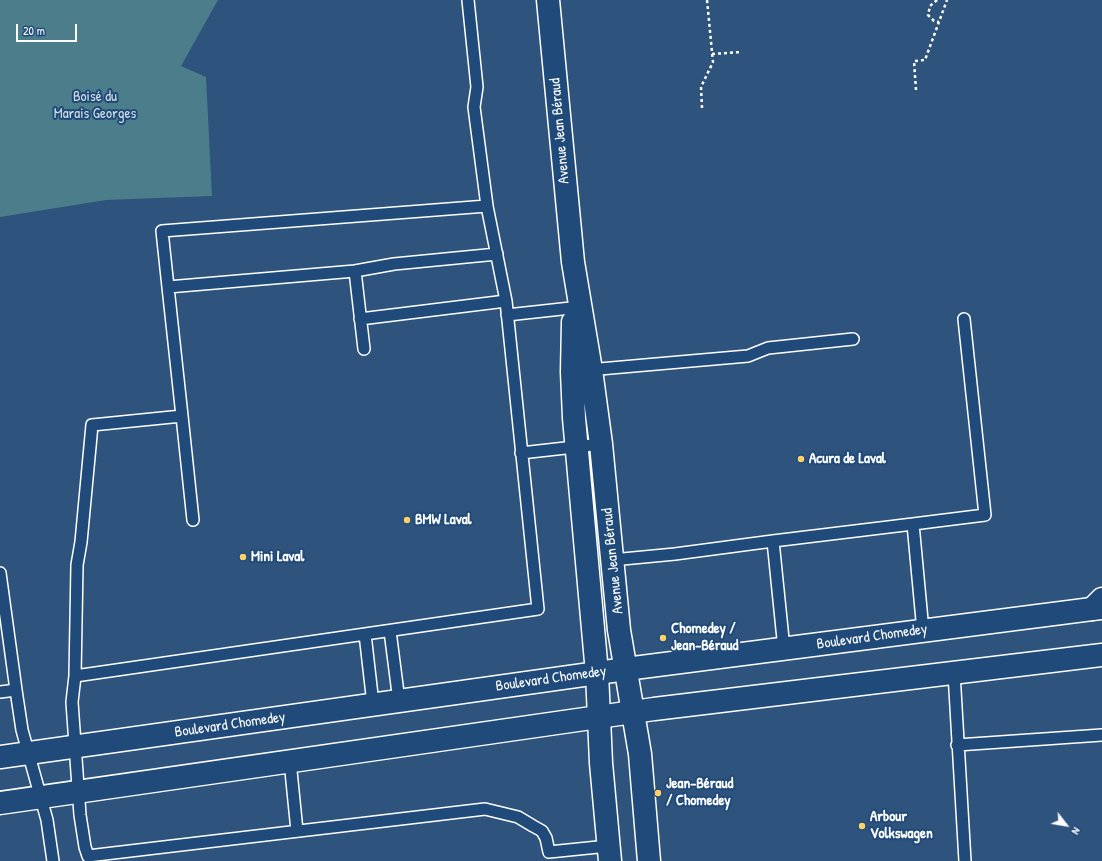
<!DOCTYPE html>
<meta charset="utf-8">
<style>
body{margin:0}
#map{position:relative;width:1102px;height:861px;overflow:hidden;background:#2e537d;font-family:"Patrick Hand",sans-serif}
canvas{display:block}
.north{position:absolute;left:1046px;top:805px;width:40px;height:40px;-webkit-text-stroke:3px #1f4a7a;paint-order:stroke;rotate:121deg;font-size:11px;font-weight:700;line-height:16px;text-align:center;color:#fff}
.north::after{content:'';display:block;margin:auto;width:14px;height:18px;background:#fff;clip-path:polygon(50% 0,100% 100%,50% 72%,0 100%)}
.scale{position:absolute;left:16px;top:24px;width:61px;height:18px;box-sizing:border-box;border:2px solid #fff;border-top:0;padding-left:5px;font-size:12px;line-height:14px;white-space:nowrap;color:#fff;-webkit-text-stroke:3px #1f4a7a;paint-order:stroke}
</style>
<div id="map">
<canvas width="1102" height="861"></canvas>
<div class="north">N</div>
<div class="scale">20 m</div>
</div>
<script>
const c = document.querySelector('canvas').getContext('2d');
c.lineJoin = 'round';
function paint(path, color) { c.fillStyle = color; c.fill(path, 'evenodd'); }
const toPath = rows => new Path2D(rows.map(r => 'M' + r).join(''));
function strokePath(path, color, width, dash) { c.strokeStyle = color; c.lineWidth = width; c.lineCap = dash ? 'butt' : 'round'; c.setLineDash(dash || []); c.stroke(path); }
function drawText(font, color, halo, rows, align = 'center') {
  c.font = font + ' "Patrick Hand",sans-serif'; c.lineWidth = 4; c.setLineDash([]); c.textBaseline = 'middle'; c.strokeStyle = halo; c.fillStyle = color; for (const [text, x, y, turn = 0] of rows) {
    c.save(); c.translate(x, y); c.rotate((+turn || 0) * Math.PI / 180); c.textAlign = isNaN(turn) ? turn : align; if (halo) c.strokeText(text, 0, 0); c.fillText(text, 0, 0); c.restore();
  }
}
const green = toPath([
 [0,0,218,0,181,66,206,77,212,196,106,200,0,217]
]);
const path = toPath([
 [937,0,930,6,928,15,934,21,939,22],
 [712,54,741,52],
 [916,90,914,61,925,60,947,0],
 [702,108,701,87,713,62,707,0]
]);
const service = toPath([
 [487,206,506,301,538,609,75,676,72,702,80,815,85,847,88,856,485,809,518,817,533,826,542,831,546,838,549,852,608,846],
 [355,271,394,264,497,254],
 [168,287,162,231,487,206,474,107,477,87,468,0],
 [507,315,580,307],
 [360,319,506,301],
 [588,370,748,356,768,348,853,339],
 [182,416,168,287,355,271,364,349],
 [521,453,601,444],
 [913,524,985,515,964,319],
 [612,560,675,554,773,541],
 [0,573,16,690],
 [390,631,399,701],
 [365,634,373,704],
 [784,649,773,541,913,524,923,631],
 [954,673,965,861],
 [75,676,77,565,81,542,92,425,182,416,193,520],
 [0,692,16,690,22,730,47,820,53,861],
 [957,745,1102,735],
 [290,761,297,831]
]);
const minor = toPath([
 [548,0,573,262,591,370,601,444,619,630,640,754,649,861],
 [573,322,572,372,574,418,597,673,601,763,610,861]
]);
const tertiary = toPath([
 [0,757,626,669,1092,609,1102,608],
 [0,803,654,709,1102,655]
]);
const primary = toPath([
 [1092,609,1102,599]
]);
const markers = [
 [801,459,4,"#ffd166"],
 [407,520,4,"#ffd166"],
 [243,557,4,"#ffd166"],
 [663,638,4,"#ffd166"],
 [658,793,4,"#ffd166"],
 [862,826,4,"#ffd166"]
];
const parkNames = [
 ["Boisé du",95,97],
 ["Marais Georges",95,114]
];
const streetNames = [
 ["Avenue Jean Béraud",560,131,-95],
 ["Avenue Jean Béraud",613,561,-96],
 ["Boulevard Chomedey",872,637,-8],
 ["Boulevard Chomedey",551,679,-8],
 ["Boulevard Chomedey",230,725,-8]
];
const poiNames = [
 ["Acura de Laval",809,459],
 ["BMW Laval",415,520],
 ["Mini Laval",251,557],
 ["Chomedey /",671,629],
 ["Jean-Béraud",671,646],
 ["Jean-Béraud",666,784],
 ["/ Chomedey",666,801],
 ["Arbour",870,817],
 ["Volkswagen",870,834]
];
paint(green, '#4b7d8a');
strokePath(service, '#fff', 14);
strokePath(minor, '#fff', 25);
strokePath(tertiary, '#fff', 25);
strokePath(primary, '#fff', 25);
strokePath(path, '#fff', 2.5, [3, 3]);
strokePath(service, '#1f4a7a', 11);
strokePath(minor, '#1f4a7a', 22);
strokePath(tertiary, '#1f4a7a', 22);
strokePath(primary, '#1f4a7a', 22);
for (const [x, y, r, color] of markers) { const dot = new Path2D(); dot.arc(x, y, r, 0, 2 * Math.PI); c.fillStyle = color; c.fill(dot); strokePath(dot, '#1f4a7a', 1.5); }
drawText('15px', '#d2dee2', '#1f4a7a', parkNames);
drawText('15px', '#fff', '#1f4a7a', streetNames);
drawText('bold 15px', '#fff', '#1f4a7a', poiNames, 'left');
</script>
